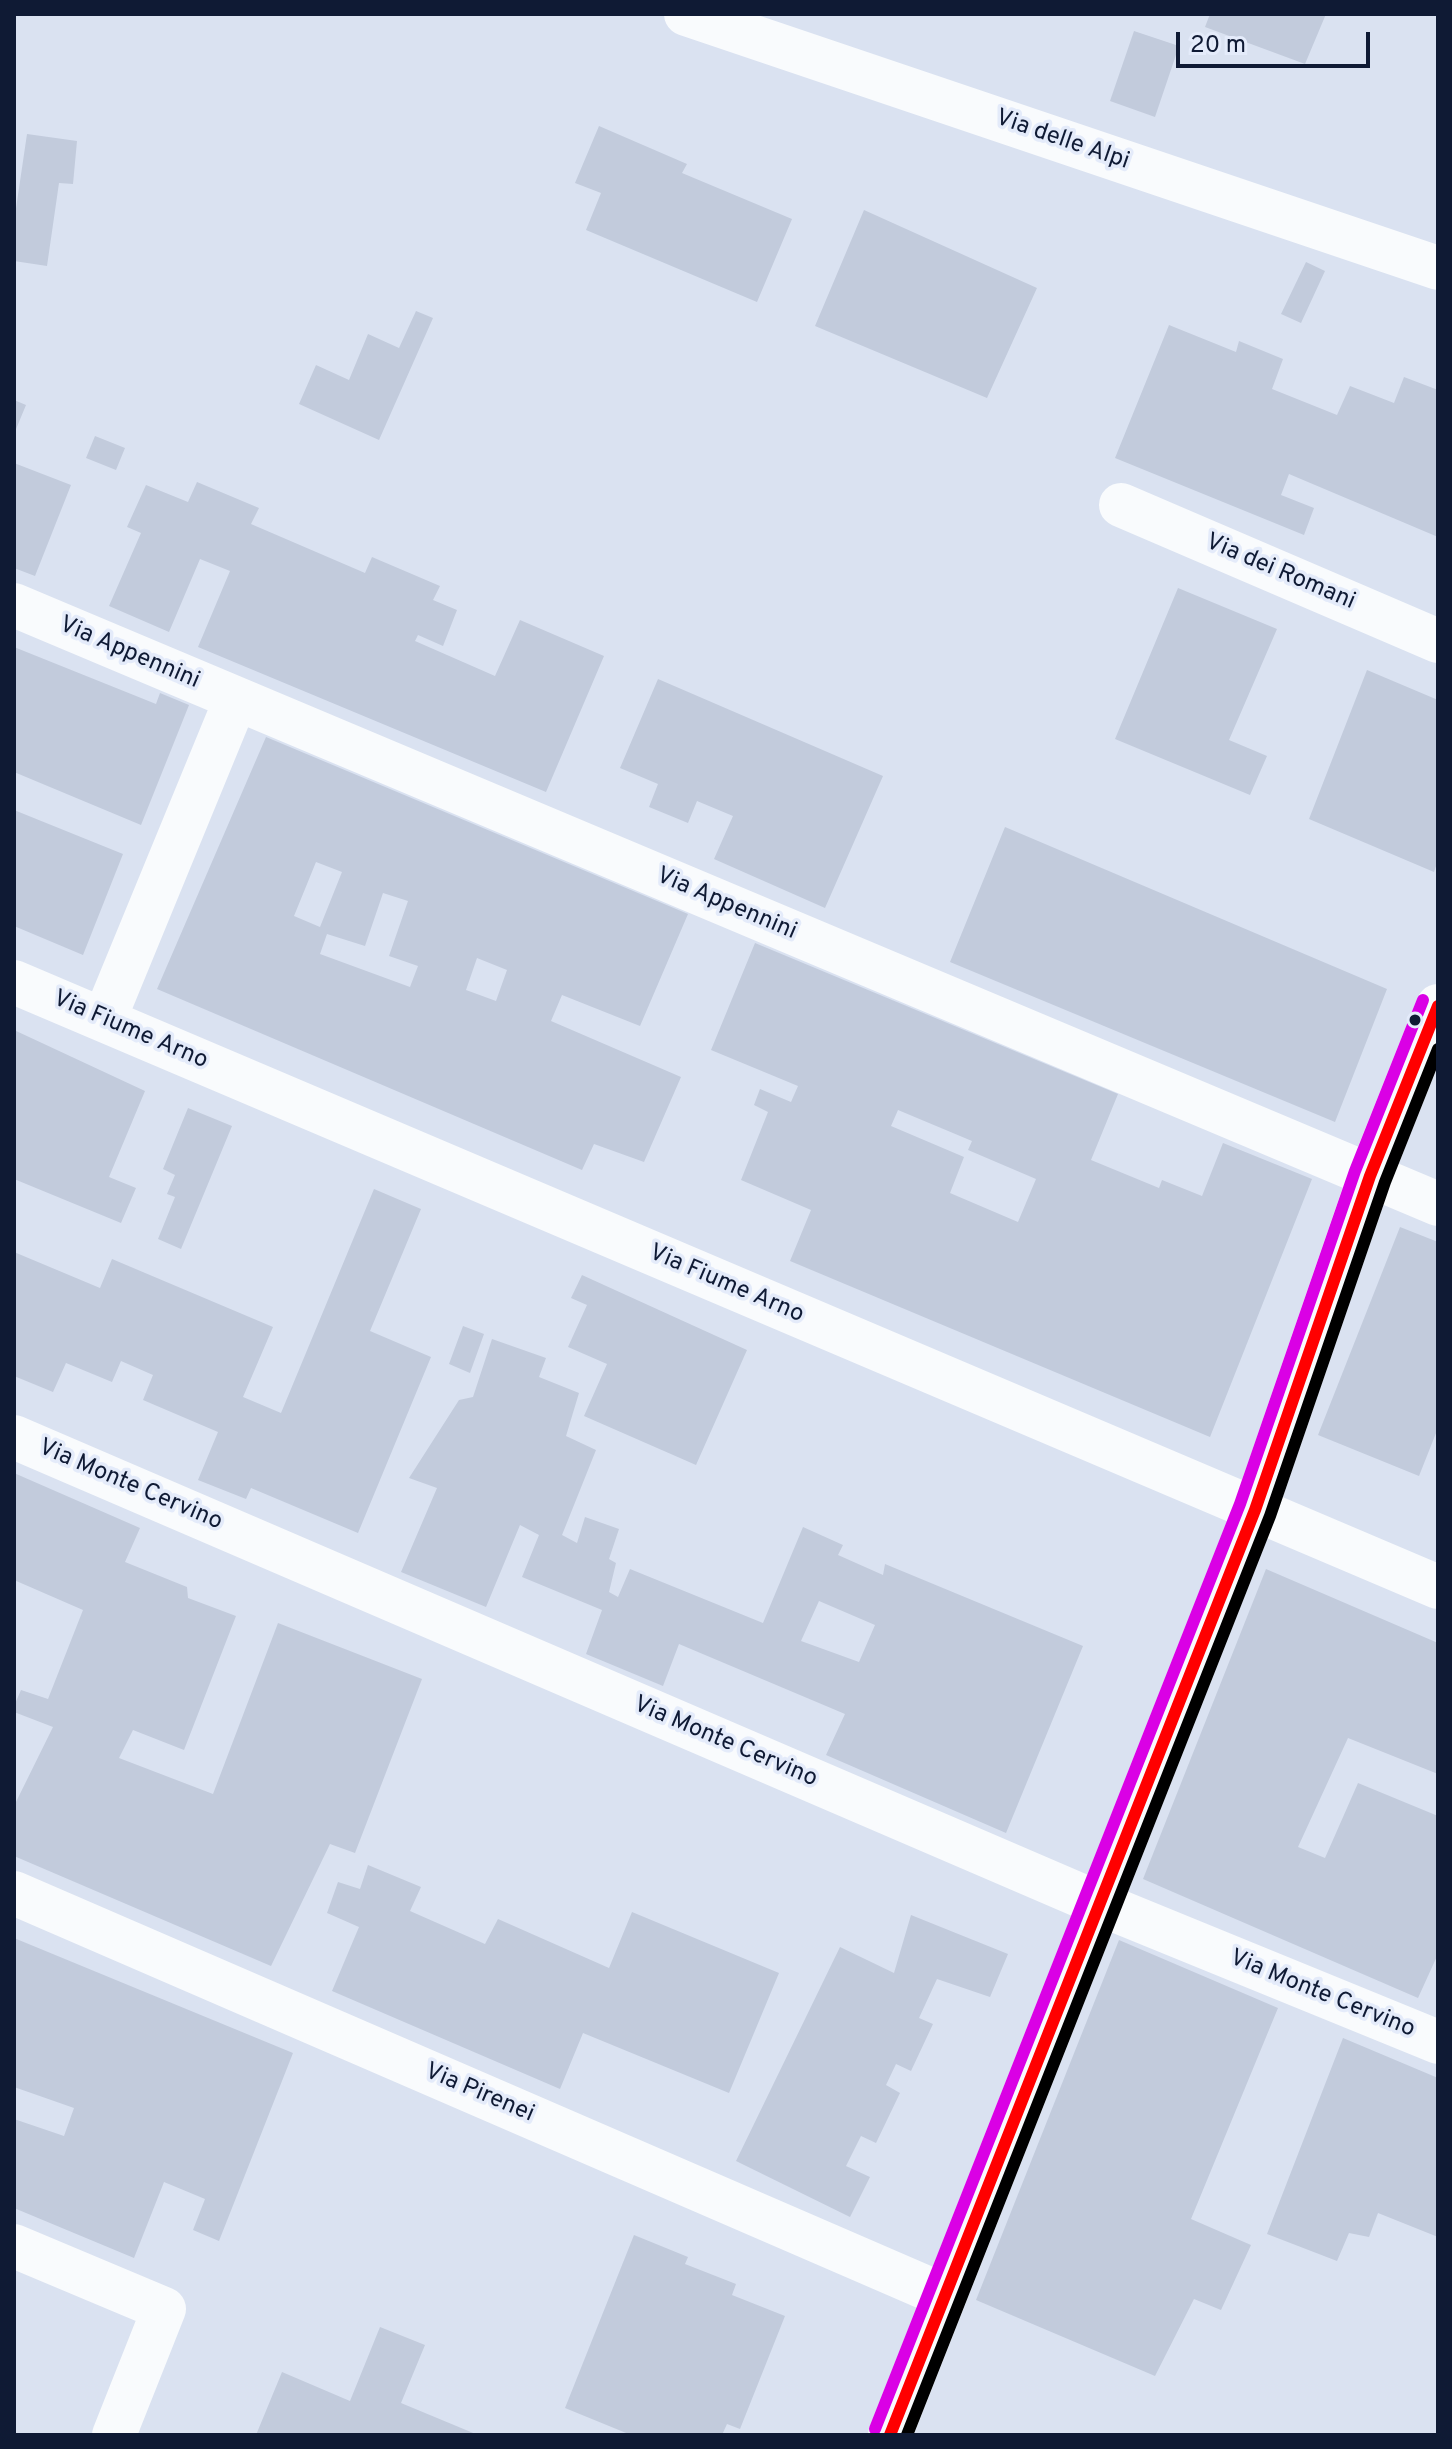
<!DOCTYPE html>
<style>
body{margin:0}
#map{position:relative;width:1452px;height:2449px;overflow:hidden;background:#dae2f1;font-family:Overpass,sans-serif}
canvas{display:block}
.frame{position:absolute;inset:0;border:16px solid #0f1a34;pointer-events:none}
.scale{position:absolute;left:1176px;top:32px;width:194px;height:36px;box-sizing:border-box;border:4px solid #0f1a34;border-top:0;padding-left:10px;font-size:24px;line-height:28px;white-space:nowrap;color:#0f1a34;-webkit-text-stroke:6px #e4ebfa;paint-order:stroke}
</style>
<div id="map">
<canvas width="1452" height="2449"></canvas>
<div class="frame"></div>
<div class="scale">20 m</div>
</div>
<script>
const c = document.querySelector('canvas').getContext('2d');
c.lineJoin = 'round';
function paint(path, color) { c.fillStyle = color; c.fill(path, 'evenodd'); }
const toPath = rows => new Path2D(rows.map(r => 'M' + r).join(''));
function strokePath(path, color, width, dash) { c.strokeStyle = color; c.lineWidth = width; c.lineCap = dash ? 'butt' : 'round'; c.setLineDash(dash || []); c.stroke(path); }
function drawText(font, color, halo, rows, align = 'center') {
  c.font = font + ' Overpass,sans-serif'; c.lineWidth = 7; c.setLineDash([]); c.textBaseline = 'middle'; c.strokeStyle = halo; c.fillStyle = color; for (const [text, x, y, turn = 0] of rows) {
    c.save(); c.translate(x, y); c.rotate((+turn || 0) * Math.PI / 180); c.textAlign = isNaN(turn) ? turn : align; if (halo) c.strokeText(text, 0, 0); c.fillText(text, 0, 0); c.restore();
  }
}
const building = toPath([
 [1210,14,1326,14,1305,64,1205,27],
 [1134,31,1179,46,1155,117,1110,101],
 [599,126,687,164,682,173,792,219,757,302,586,230,601,193,575,183],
 [27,134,77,141,73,184,59,183,47,266,14,261,14,222],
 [864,210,1037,288,987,398,815,326],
 [1306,262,1325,271,1301,323,1281,314],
 [416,311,433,318,379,440,299,404,316,365,349,380,368,334,399,348],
 [1169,325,1236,352,1239,341,1283,359,1272,389,1337,415,1350,386,1394,403,1404,377,1438,390,1438,537,1289,474,1281,495,1314,508,1304,535,1115,458],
 [14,400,26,405,14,434],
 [95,436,125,448,116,470,86,458],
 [14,463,71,485,35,576,14,568],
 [197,482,259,508,251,524,365,573,372,557,440,586,433,600,457,610,443,646,418,635,415,641,495,676,520,620,604,656,546,792,198,647,230,571,200,559,169,632,109,606,141,533,127,527,146,485,188,502],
 [1178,588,1277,629,1229,740,1267,756,1250,795,1115,739],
 [14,647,156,704,160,693,189,705,141,825,14,772],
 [1367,670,1438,700,1438,860,1434,872,1309,819],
 [658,679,883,776,825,908,714,859,733,816,697,801,688,823,649,807,658,784,620,768],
 [266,737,688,914,640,1026,562,995,551,1021,681,1077,644,1162,594,1144,582,1170,157,989],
 [316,862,342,872,320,927,294,916],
 [383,893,408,901,389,956,418,966,410,987,320,954,327,934,365,946],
 [477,958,507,970,496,1001,466,990],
 [14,810,123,854,83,955,14,926],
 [1005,827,1387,989,1335,1122,950,962],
 [755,943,1118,1094,1091,1160,1159,1188,1162,1180,1202,1196,1223,1143,1312,1179,1210,1437,790,1261,811,1210,741,1180,768,1112,754,1105,760,1089,791,1102,798,1086,711,1050],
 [898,1110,972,1141,968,1150,1036,1179,1018,1222,950,1193,964,1157,891,1126],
 [14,1030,145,1091,109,1177,136,1188,121,1223,14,1179],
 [188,1108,232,1126,181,1249,158,1239,175,1197,167,1194,175,1175,163,1169],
 [374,1189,421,1209,370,1331,431,1357,358,1533,251,1488,246,1499,198,1480,218,1432,143,1400,153,1375,121,1361,112,1382,66,1363,53,1392,14,1376,14,1252,100,1288,112,1259,273,1327,243,1397,281,1413],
 [1400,1227,1438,1242,1438,1428,1419,1476,1318,1435],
 [582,1275,747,1350,696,1465,584,1416,607,1364,568,1347,587,1305,571,1298],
 [463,1326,484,1334,470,1373,449,1364],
 [492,1339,546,1358,539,1377,579,1393,566,1436,596,1450,562,1535,577,1543,585,1517,619,1529,609,1559,616,1563,609,1592,618,1597,630,1569,763,1623,803,1527,843,1545,838,1555,883,1575,885,1564,1083,1646,1006,1833,826,1755,845,1714,679,1644,663,1686,586,1654,602,1610,522,1577,539,1535,520,1525,486,1607,401,1572,437,1488,409,1478,459,1400,473,1397],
 [819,1601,875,1625,859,1662,801,1641],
 [14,1473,140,1528,125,1562,187,1587,188,1598,236,1616,184,1750,133,1730,119,1758,213,1794,278,1623,422,1679,355,1853,330,1844,271,1966,14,1856,14,1806,53,1727,14,1712,14,1706,21,1690,48,1699,83,1610,14,1580],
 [1266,1569,1438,1643,1438,1774,1348,1738,1298,1847,1325,1858,1358,1783,1438,1816,1438,1954,1418,1998,1143,1879],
 [368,1865,421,1887,410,1911,485,1944,498,1919,609,1968,632,1912,779,1973,729,2093,583,2033,560,2089,332,1991,359,1927,327,1913,338,1882,360,1889],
 [911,1915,1008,1954,990,1997,937,1979,919,2018,933,2024,911,2071,896,2064,886,2085,900,2093,876,2143,861,2136,846,2166,870,2177,850,2217,736,2161,840,1947,894,1973],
 [14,1938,293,2053,219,2241,193,2230,205,2199,164,2182,134,2258,14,2208,14,2119,64,2136,74,2108,14,2087],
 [1119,1940,1278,2008,1191,2219,1251,2245,1221,2310,1194,2299,1155,2376,976,2300],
 [1343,2038,1438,2078,1438,2237,1378,2213,1369,2237,1349,2233,1337,2261,1267,2234],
 [634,2235,688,2257,685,2264,736,2284,732,2295,785,2316,740,2429,727,2424,722,2435,631,2435,565,2408],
 [380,2327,425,2345,401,2403,478,2435,256,2435,282,2372,350,2401]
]);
const minor = toPath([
 [686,14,1438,268],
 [1121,505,1438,641],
 [14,605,1438,1204],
 [14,982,1438,1587],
 [104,1020,236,699],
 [14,1437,1100,1904,1438,2042],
 [14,1893,945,2296],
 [14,2246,164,2309,114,2435],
 [890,2435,1255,1510,1370,1176,1438,1006]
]);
const bus1 = toPath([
 [890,2435,1255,1510,1370,1176,1438,1006]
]);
const bus2 = toPath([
 [907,2435,1270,1516,1385,1182,1438,1049]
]);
const bus3 = toPath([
 [875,2429,1240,1504,1355,1171,1423,1000]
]);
const markers = [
 [1415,1020,7,"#0f1a34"]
];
const streetNames = [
 ["Via delle Alpi",1062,141,19],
 ["Via dei Romani",1280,573,23],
 ["Via Appennini",129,654,23],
 ["Via Appennini",726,905,23],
 ["Via Fiume Arno",130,1031,23],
 ["Via Fiume Arno",726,1285,23],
 ["Via Monte Cervino",130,1486,23],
 ["Via Monte Cervino",725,1743,23],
 ["Via Monte Cervino",1322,1995,22],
 ["Via Pirenei",479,2094,23]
];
paint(building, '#c2cbdc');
strokePath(minor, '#f9fbfd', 44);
strokePath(bus1, '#f00', 12);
strokePath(bus2, '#000', 12);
strokePath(bus3, '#da00e5', 12);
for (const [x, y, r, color] of markers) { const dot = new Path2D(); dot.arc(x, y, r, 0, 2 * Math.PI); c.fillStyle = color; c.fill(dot); strokePath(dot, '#e4ebfa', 3); }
drawText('24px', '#0f1a34', '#e4ebfa', streetNames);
</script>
